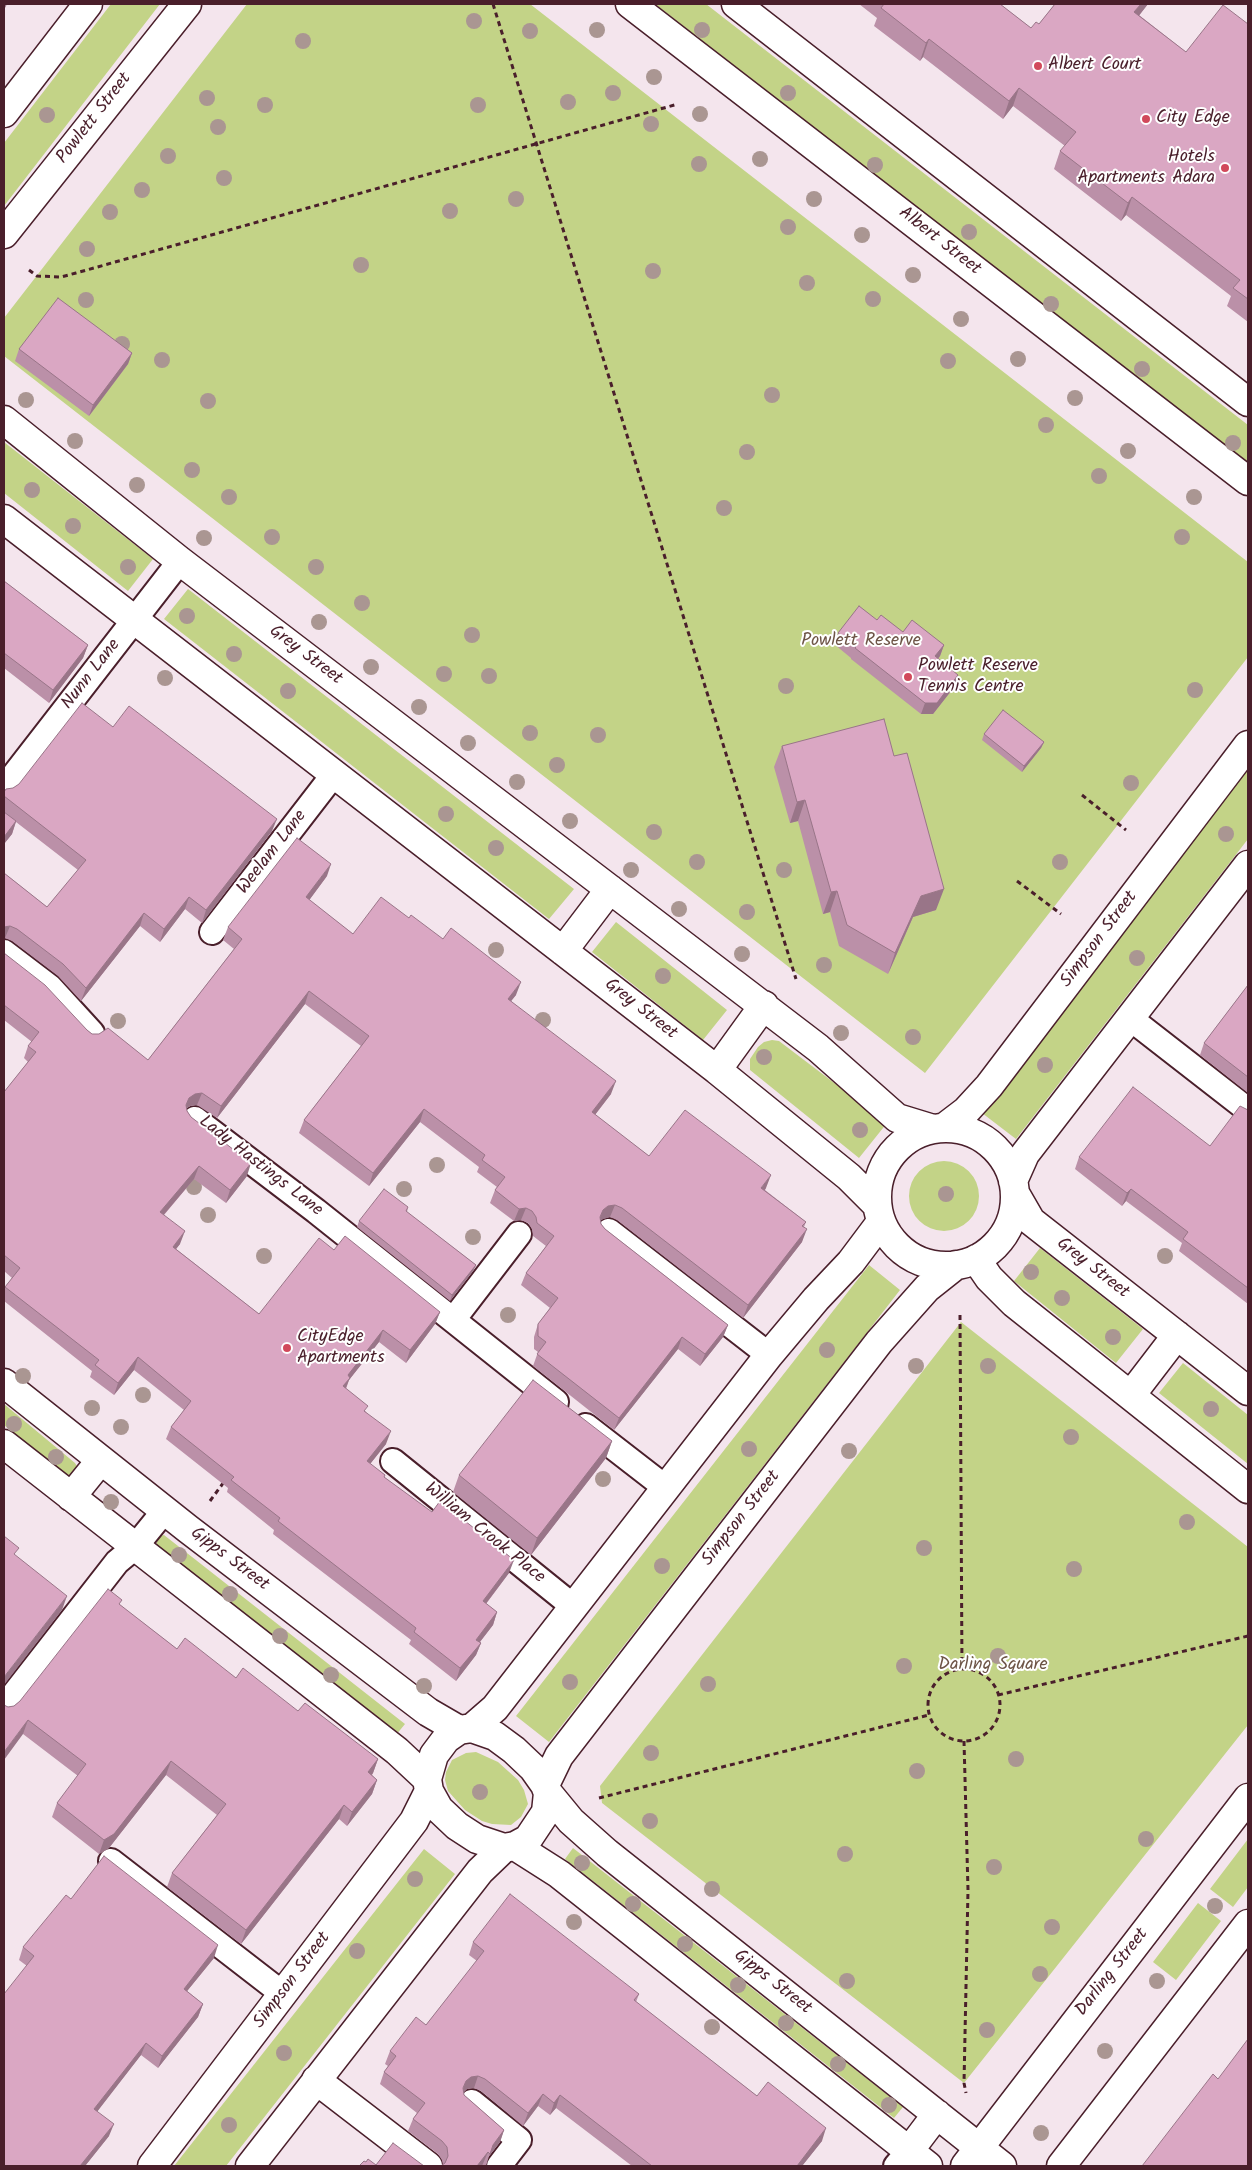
<!DOCTYPE html>
<style>
body{margin:0}
#map{position:relative;width:1252px;height:2170px;overflow:hidden;background:#f4e5ed;font-family:Kalam,sans-serif}
canvas{display:block}
.frame{position:absolute;inset:0;border:5px solid #4a1f2b;pointer-events:none}
</style>
<div id="map">
<canvas width="1252" height="2170"></canvas>
<div class="frame"></div>
</div>
<script>
const c = document.querySelector('canvas').getContext('2d');
c.lineJoin = 'round';
function paint(path, color) { c.fillStyle = color; c.fill(path, 'evenodd'); }
const toPath = rows => new Path2D(rows.map(r => 'M' + r).join(''));
function strokePath(path, color, width, dash) { c.strokeStyle = color; c.lineWidth = width; c.lineCap = dash ? 'butt' : 'round'; c.setLineDash(dash || []); c.stroke(path); }
function drawText(font, color, halo, rows, align = 'center') {
  c.font = font + ' Kalam,sans-serif'; c.lineWidth = 4; c.setLineDash([]); c.textBaseline = 'middle'; c.strokeStyle = halo; c.fillStyle = color; for (const [text, x, y, turn = 0] of rows) {
    c.save(); c.translate(x, y); c.rotate((+turn || 0) * Math.PI / 180); c.textAlign = isNaN(turn) ? turn : align; if (halo) c.strokeText(text, 0, 0); c.fillText(text, 0, 0); c.restore();
  }
}
const green = toPath([
 [111,4,160,4,4,206,4,143],
 [247,4,530,4,1248,562,1248,657,925,1073,4,356,4,318],
 [655,4,706,4,1248,425,1248,465],
 [4,442,153,559,128,591,4,493],
 [188,589,574,889,549,919,164,619],
 [1248,769,1248,839,1016,1139,982,1113],
 [616,922,727,1010,703,1040,592,952],
 [772,1040,779,1041,887,1123,859,1158,750,1070,750,1059,758,1047,764,1042],
 '909 1196a35 35 0 1 1 70 0a35 35 0 1 1-70 0Z',
 [1040,1248,1143,1329,1116,1363,1014,1281],
 [869,1265,900,1290,549,1742,516,1716],
 [961,1322,1248,1547,1248,1725,964,2083,602,1803,600,1786],
 [1183,1363,1248,1415,1248,1464,1159,1393],
 [4,1404,75,1463,78,1468,75,1473,68,1475,44,1458,4,1425],
 [164,1535,405,1724,396,1735,159,1550,156,1545,158,1539,160,1536],
 [476,1752,498,1762,518,1780,524,1790,528,1804,521,1817,511,1825,492,1824,482,1821,465,1810,448,1791,445,1780,446,1772,452,1760,466,1753],
 [1248,1839,1248,1887,1233,1907,1210,1889],
 [573,1848,903,2107,894,2118,565,1859],
 [424,1849,455,1874,226,2166,174,2166],
 [1198,1903,1221,1921,1176,1980,1153,1962]
]);
const path = toPath([
 [493,4,796,979],
 [29,270,37,276,61,277,76,273,678,104],
 [1082,795,1126,830],
 [1017,881,1061,914],
 [960,1315,962,1670],
 [210,1501,224,1482],
 '928 1705a36 36 0 1 1 72 0a36 36 0 1 1-72 0Z',
 [998,1695,1248,1636],
 [964,1741,968,1890,964,2083,966,2093],
 [599,1798,929,1715]
]);
const lane = toPath([
 [4,788,180,561],
 [212,932,334,774],
 [4,952,50,987,92,1033],
 [1131,1019,1248,1110],
 [195,1119,316,1211,556,1402],
 [609,1231,769,1355],
 [453,1320,519,1234],
 [586,1426,666,1488],
 [393,1461,574,1607],
 [4,1707,117,1562,135,1547,165,1510],
 [111,1861,283,1994],
 [472,2102,519,2140,499,2166],
 [896,2166,909,2151]
]);
const street = toPath([
 [4,113,88,4],
 [4,234,187,4],
 [4,420,180,561,818,1048,897,1118,933,1129],
 [4,519,717,1070,849,1177,877,1205],
 [563,951,610,889],
 [717,1070,764,1005],
 [945,1127,966,1111,989,1086,1248,745],
 '877 1197a69 69 0 1 1 138 0a69 69 0 1 1-138 0Z',
 [1013,1181,1025,1154,1248,865],
 [1016,1195,1031,1221,1248,1391],
 [976,1259,989,1278,1014,1303,1248,1489],
 [4,1383,188,1529,428,1712,459,1730],
 [1131,1395,1177,1335],
 [4,1444,397,1751,427,1779],
 [71,1497,101,1460],
 [472,1728,495,1708,769,1355,816,1299,851,1262,881,1222],
 [545,1785,559,1756,879,1342,927,1288,956,1265],
 [548,1793,546,1812,528,1839,515,1846,504,1848,477,1839,457,1826,439,1809,429,1791,427,1779,434,1755,446,1739,459,1730,472,1728,495,1736,514,1750,533,1768,545,1785,548,1793,571,1821,607,1853,1002,2166],
 [515,1846,559,1874,928,2166],
 [316,2080,428,2166],
 [909,2151,937,2114],
 [152,2166,414,1821,429,1791],
 [250,2166,480,1871,504,1848],
 [965,2166,1248,1798],
 [1061,2166,1248,1924]
]);
const secondary = toPath([
 [630,4,1248,481],
 [736,4,1248,402]
]);
const trees = [
 [474,21],
 [597,30],
 [702,30],
 [530,31],
 [303,41],
 [654,77],
 [613,93],
 [788,93],
 [207,98],
 [568,102],
 [265,105],
 [478,105],
 [700,114],
 [47,115],
 [651,124],
 [218,127],
 [168,156],
 [760,159],
 [699,164],
 [875,165],
 [224,178],
 [142,190],
 [516,199],
 [814,199],
 [450,211],
 [110,212],
 [788,227],
 [969,232],
 [862,235],
 [87,249],
 [361,265],
 [653,271],
 [913,275],
 [807,283],
 [873,299],
 [86,300],
 [1051,304],
 [961,319],
 [122,344],
 [1018,359],
 [162,360],
 [948,361],
 [1142,369],
 [772,395],
 [1075,398],
 [26,400],
 [208,401],
 [1046,425],
 [75,441],
 [1233,443],
 [1128,451],
 [747,452],
 [192,470],
 [1099,476],
 [137,485],
 [32,490],
 [229,497],
 [1194,497],
 [724,508],
 [73,526],
 [272,537],
 [1182,537],
 [204,538],
 [128,567],
 [316,567],
 [362,603],
 [187,616],
 [319,622],
 [472,635],
 [234,654],
 [371,667],
 [444,674],
 [489,676],
 [165,678],
 [786,686],
 [1195,690],
 [288,691],
 [419,707],
 [530,733],
 [598,735],
 [468,743],
 [557,765],
 [517,782],
 [1131,783],
 [446,814],
 [570,821],
 [654,832],
 [1226,834],
 [496,848],
 [697,862],
 [1060,862],
 [631,870],
 [784,870],
 [679,909],
 [747,912],
 [496,950],
 [742,954],
 [1137,958],
 [824,965],
 [663,976],
 [543,1020],
 [118,1021],
 [841,1033],
 [913,1037],
 [764,1057],
 [1045,1065],
 [860,1130],
 [437,1165],
 [194,1187],
 [404,1189],
 [946,1194],
 [208,1215],
 [473,1237],
 [264,1256],
 [1165,1256],
 [1031,1272],
 [1062,1298],
 [508,1315],
 [1113,1337],
 [827,1350],
 [916,1366],
 [988,1366],
 [23,1376],
 [143,1395],
 [92,1408],
 [1211,1409],
 [14,1424],
 [121,1427],
 [1071,1437],
 [749,1449],
 [849,1451],
 [56,1457],
 [603,1479],
 [111,1502],
 [1187,1522],
 [924,1548],
 [179,1555],
 [662,1566],
 [1074,1569],
 [230,1594],
 [280,1636],
 [998,1656],
 [904,1666],
 [331,1675],
 [570,1682],
 [708,1684],
 [424,1686],
 [651,1753],
 [1016,1759],
 [917,1771],
 [480,1792],
 [650,1821],
 [1146,1839],
 [845,1854],
 [582,1863],
 [994,1867],
 [415,1879],
 [712,1889],
 [633,1904],
 [1215,1906],
 [574,1922],
 [1052,1927],
 [685,1944],
 [357,1951],
 [1040,1974],
 [847,1981],
 [1157,1981],
 [738,1985],
 [786,2023],
 [712,2027],
 [987,2030],
 [1105,2051],
 [284,2053],
 [838,2064],
 [889,2105],
 [229,2125],
 [1041,2133]
];
const wall = toPath([
 [859,4,1000,4,1031,28,1039,24,1055,4,1148,4,1139,15,1186,52,1248,24,1248,322,1227,306,1231,296,1126,215,1121,221,1054,169,1060,151,1065,146,1013,106,1003,119,923,57,920,61,874,26,877,18],
 [19,349,132,353,128,364,89,416,15,361],
 [4,581,88,645,83,658,49,703,4,668],
 [877,620,903,632,944,645,940,656,938,659,958,675,955,686,933,714,921,714,851,659,851,658,834,644,838,633],
 [113,727,272,831,202,923,185,909,160,942,140,926,81,1001,58,976,12,941,5,938,4,939,4,873,47,907,78,870,16,822,12,834,4,844,4,792,13,788],
 [984,734,1044,742,1041,748,1022,772,982,740],
 [782,746,936,910,913,917,888,974,839,946,830,912,823,914,798,821,790,823,774,767],
 [327,876,309,900,353,934,409,918,516,995,511,1001,611,1094,595,1115,649,1156,766,1188,765,1190,806,1222,804,1227,802,1242,743,1318,617,1220,610,1217,603,1219,600,1221,601,1224,605,1229,728,1325,723,1337,700,1366,678,1349,614,1430,533,1366,538,1352,534,1349,534,1337,538,1324,550,1308,521,1285,526,1273,546,1246,533,1236,532,1229,528,1223,521,1220,514,1221,490,1203,495,1190,497,1187,477,1172,479,1167,420,1122,369,1186,299,1133,304,1120,361,1046,305,1004,217,1118,197,1105,190,1106,186,1109,187,1111,191,1117,247,1176,226,1203,194,1179,164,1215,180,1244,176,1249,259,1314,334,1250,440,1312,435,1324,406,1363,379,1342,349,1380,346,1389,366,1412,386,1444,370,1464,385,1475,384,1477,509,1573,486,1604,497,1612,493,1625,480,1642,481,1643,476,1655,456,1681,409,1644,411,1640,273,1534,274,1530,227,1492,228,1488,166,1439,171,1427,184,1410,134,1370,114,1395,90,1377,92,1371,4,1301,4,1291,5,1287,12,1278,4,1271,4,1092,28,1062,24,1058,28,1046,32,1042,4,1020,4,953,87,1030,92,1034,148,1060,234,949,223,940,228,927],
 [1248,985,1248,1093,1200,1055,1204,1043],
 [1248,1110,1248,1304,1179,1251,1182,1243,1126,1201,1122,1206,1075,1169,1079,1157,1210,1146],
 [408,1207,407,1212,476,1265,473,1271,450,1301,357,1227,359,1221],
 [612,1441,606,1458,531,1555,453,1492,459,1475],
 [120,1605,177,1649,236,1678,298,1711,378,1759,373,1773,372,1775,377,1780,372,1794,347,1826,339,1819,241,1944,167,1887,172,1873,217,1815,166,1775,109,1848,99,1854,52,1817,57,1803,78,1776,23,1734,8,1707,14,1706,20,1701],
 [71,1899,214,1958,187,1991,203,2004,198,2017,158,2068,141,2055,97,2111,109,2136,85,2166,4,2166,27,1966,19,1960,23,1947],
 [473,1942,639,1994,636,2002,757,2096,822,2141,802,2166,632,2166,556,2108,550,2115,538,2106,523,2126,481,2091,474,2088,467,2089,464,2092,464,2095,504,2130,500,2142,489,2156,486,2166,483,2165,482,2166,441,2166,443,2165,442,2160,438,2154,408,2131,413,2119,417,2113,380,2084,384,2072,388,2066,385,2064,390,2051,426,2025,477,1961,469,1955]
]);
const shadedWall = toPath([
 [4,4,7,4,4,10],
 [1141,4,1148,4,1128,30,1134,12],
 [929,39,923,57,920,61,926,43],
 [1019,88,1013,106,1003,119,1009,101],
 [1132,197,1126,215,1121,221,1128,203],
 [132,353,128,364,89,416,93,405],
 [88,645,83,658,49,703,53,690],
 [944,645,940,656,931,667,935,656],
 [958,675,955,686,933,714,921,714,925,703],
 [1044,742,1041,748,1022,772,1024,766],
 [805,800,798,821,790,823,797,802],
 [277,819,272,831,202,923,206,910],
 [16,821,12,834,4,844,4,837],
 [331,864,327,876,302,910,306,897],
 [944,889,936,910,913,917,888,974,895,953,921,896],
 [837,891,830,912,823,914,831,892],
 [189,897,185,909,160,942,164,929],
 [144,913,140,926,81,1001,86,988],
 [10,926,5,938,4,939,4,927],
 [521,982,516,995,503,1011,508,999],
 [309,991,305,1004,217,1118,221,1106],
 [616,1081,611,1094,587,1125,592,1112],
 [202,1093,197,1105,190,1106,184,1110,189,1098,195,1094],
 [424,1109,420,1122,369,1186,373,1173],
 [251,1163,247,1176,226,1203,230,1190],
 [199,1166,194,1179,155,1225,160,1212],
 [771,1175,766,1188,757,1200,761,1188],
 [1131,1189,1126,1201,1122,1206,1127,1193],
 [615,1205,610,1217,603,1219,598,1222,595,1230,603,1210,608,1206],
 [526,1208,521,1220,514,1221,519,1209],
 [807,1229,802,1242,743,1318,748,1305],
 [185,1231,180,1244,168,1259,173,1247],
 [476,1265,473,1271,450,1301,452,1295],
 [440,1312,435,1324,406,1363,410,1350],
 [728,1325,723,1337,700,1366,705,1354],
 [383,1330,379,1342,349,1380,345,1390,339,1399,348,1375],
 [682,1337,678,1349,614,1430,619,1418],
 [138,1357,134,1370,114,1395,118,1383],
 [391,1431,386,1444,363,1473,367,1461],
 [612,1441,606,1458,531,1555,537,1538],
 [514,1560,509,1573,478,1614,483,1601],
 [67,1596,62,1610,4,1685,4,1677],
 [497,1612,493,1625,472,1652,476,1640],
 [481,1643,476,1655,456,1681,460,1668],
 [28,1720,23,1734,4,1760,4,1752],
 [378,1759,373,1773,363,1786,368,1772],
 [171,1761,166,1775,109,1848,99,1854,104,1840],
 [377,1780,372,1794,347,1826,352,1812],
 [344,1805,339,1819,241,1944,246,1930],
 [218,1945,214,1958,179,2001,184,1989],
 [203,2004,198,2017,158,2068,162,2056],
 [146,2043,141,2055,90,2121,94,2109],
 [478,2076,474,2088,467,2089,461,2094,466,2081,471,2077],
 [543,2094,538,2106,523,2126,528,2113],
 [560,2095,556,2108,550,2115,554,2103],
 [114,2124,109,2136,85,2166,80,2166],
 [826,2128,822,2141,802,2166,797,2166],
 [504,2130,500,2142,489,2156,493,2145],
 [488,2152,482,2166,477,2166]
]);
const building = toPath([
 [884,4,1000,4,1031,28,1036,22,1039,24,1055,4,1141,4,1134,12,1186,52,1223,5,1248,24,1248,299,1233,288,1240,280,1132,197,1128,203,1060,151,1076,132,1019,88,1009,101,929,39,926,43,881,8,884,4],
 [58,298,132,353,93,405,19,349,58,298],
 [4,581,88,645,53,690,4,653,4,581],
 [859,606,877,620,881,615,903,632,912,620,944,645,935,656,958,675,937,703,925,703,855,648,856,647,838,633,859,606],
 [82,703,113,727,129,706,277,819,206,910,189,897,164,929,144,913,86,988,63,964,17,929,10,926,4,927,4,873,47,907,86,860,4,796,4,792,6,789,13,788,19,784,82,703],
 [1003,710,1044,742,1024,766,984,734,1003,710],
 [884,719,894,756,907,753,944,889,921,896,895,953,847,925,837,891,831,892,805,800,797,802,782,746,884,719],
 [4,812,16,821,4,837,4,812],
 [297,838,331,864,306,897,353,934,381,897,409,918,411,915,443,939,451,928,521,982,508,999,616,1081,592,1112,649,1156,685,1110,771,1175,761,1188,806,1222,802,1226,807,1229,748,1305,622,1208,615,1205,608,1206,603,1210,600,1217,601,1224,605,1229,728,1325,705,1354,682,1337,619,1418,537,1354,546,1342,538,1336,538,1324,558,1298,526,1273,554,1236,537,1223,536,1217,532,1211,526,1208,519,1209,495,1190,505,1177,482,1160,485,1155,424,1109,373,1173,304,1120,369,1036,309,991,221,1106,202,1093,195,1094,189,1098,186,1105,187,1111,191,1117,251,1163,230,1190,199,1166,160,1212,185,1231,173,1247,259,1314,319,1238,334,1250,345,1236,440,1312,410,1350,383,1330,348,1375,350,1378,343,1386,368,1406,364,1411,391,1431,367,1461,385,1475,384,1477,432,1512,440,1501,514,1560,483,1601,497,1612,476,1640,481,1643,460,1668,414,1632,416,1628,278,1521,280,1518,231,1480,234,1477,171,1427,191,1401,138,1357,118,1383,95,1365,99,1360,5,1287,20,1268,4,1255,4,1092,36,1052,28,1046,39,1032,4,1005,4,953,45,985,87,1030,92,1034,99,1034,108,1028,148,1060,242,939,228,927,297,838],
 [1248,985,1248,1077,1204,1043,1248,985],
 [1133,1087,1210,1146,1240,1106,1248,1110,1248,1288,1183,1239,1188,1232,1131,1189,1127,1193,1079,1157,1133,1087],
 [384,1189,408,1207,406,1211,476,1265,452,1295,359,1221,384,1189],
 [533,1380,612,1441,537,1538,459,1475,533,1380],
 [4,1536,19,1548,14,1554,67,1596,4,1677,4,1536],
 [108,1589,122,1600,119,1604,177,1649,185,1638,236,1678,243,1668,298,1711,305,1703,378,1759,368,1772,377,1780,352,1812,344,1805,246,1930,172,1873,226,1804,171,1761,114,1834,104,1840,57,1803,86,1764,28,1720,4,1752,4,1705,8,1707,14,1706,20,1701,108,1589],
 [104,1856,218,1945,184,1989,203,2004,162,2056,146,2043,94,2109,114,2124,80,2166,4,2166,4,1994,34,1956,23,1947,66,1895,71,1899,104,1856],
 [510,1894,639,1994,634,2000,757,2096,768,2082,826,2128,797,2166,652,2166,560,2095,554,2103,543,2094,528,2113,485,2079,478,2076,471,2077,466,2081,463,2088,464,2095,504,2130,493,2145,490,2154,488,2152,477,2166,441,2166,445,2163,448,2156,447,2147,442,2141,413,2119,425,2103,384,2072,396,2056,390,2051,416,2017,426,2025,484,1951,473,1942,510,1894],
 [1248,2039,1248,2166,1142,2166,1213,2074,1218,2079,1248,2039],
 [393,2143,424,2166,359,2166,364,2161,366,2162,368,2159,376,2165,393,2143]
]);
const markers = [
 [1038,66,5,"#d1495b"],
 [1146,119,5,"#d1495b"],
 [1225,168,5,"#d1495b"],
 [908,677,5,"#d1495b"],
 [287,1348,5,"#d1495b"]
];
const poiNames = [
 ["Albert Court",1048,66],
 ["City Edge",1156,119],
 ["Hotels",1215,158,"right"],
 ["Apartments Adara",1215,179,"right"],
 ["Powlett Reserve",918,667],
 ["Tennis Centre",918,688],
 ["CityEdge",297,1338],
 ["Apartments",297,1359]
];
const streetNames = [
 ["Powlett Street",95,119,-52],
 ["Albert Street",939,242,38],
 ["Grey Street",305,656,37],
 ["Nunn Lane",92,675,-52],
 ["Weelam Lane",273,853,-52],
 ["Simpson Street",1100,940,-53],
 ["Grey Street",640,1010,38],
 ["Lady Hastings Lane",260,1167,38],
 ["Grey Street",1092,1269,38],
 ["Simpson Street",742,1519,-52],
 ["William Crook Place",484,1534,39],
 ["Gipps Street",229,1560,37],
 ["Darling Street",1113,1973,-52],
 ["Simpson Street",293,1981,-53],
 ["Gipps Street",772,1983,38]
];
const parkNames = [
 ["Powlett Reserve",861,642],
 ["Darling Square",993,1666]
];
paint(green, '#c3d387');
strokePath(lane, '#4a1f2b', 28);
strokePath(street, '#4a1f2b', 31);
strokePath(secondary, '#4a1f2b', 31);
strokePath(path, '#4a1f2b', 3, [5, 4]);
strokePath(lane, '#fff', 24);
strokePath(street, '#fff', 28);
strokePath(secondary, '#fff', 28);
c.fillStyle = '#aa9692';
for (const [x, y] of trees) { c.beginPath(); c.arc(x, y, 8, 0, 2 * Math.PI); c.fill(); }
paint(wall, '#bb90a8');
paint(shadedWall, '#997588');
paint(building, '#daa7c3');
strokePath(building, '#997588', 1);
for (const [x, y, r, color] of markers) { const dot = new Path2D(); dot.arc(x, y, r, 0, 2 * Math.PI); c.fillStyle = color; c.fill(dot); strokePath(dot, '#fff', 2); }
drawText('18px', '#4a1f2b', '#fff', poiNames, 'left');
drawText('18px', '#4a1f2b', '#fff', streetNames);
drawText('18px', '#6e5547', '#fff', parkNames);
</script>
